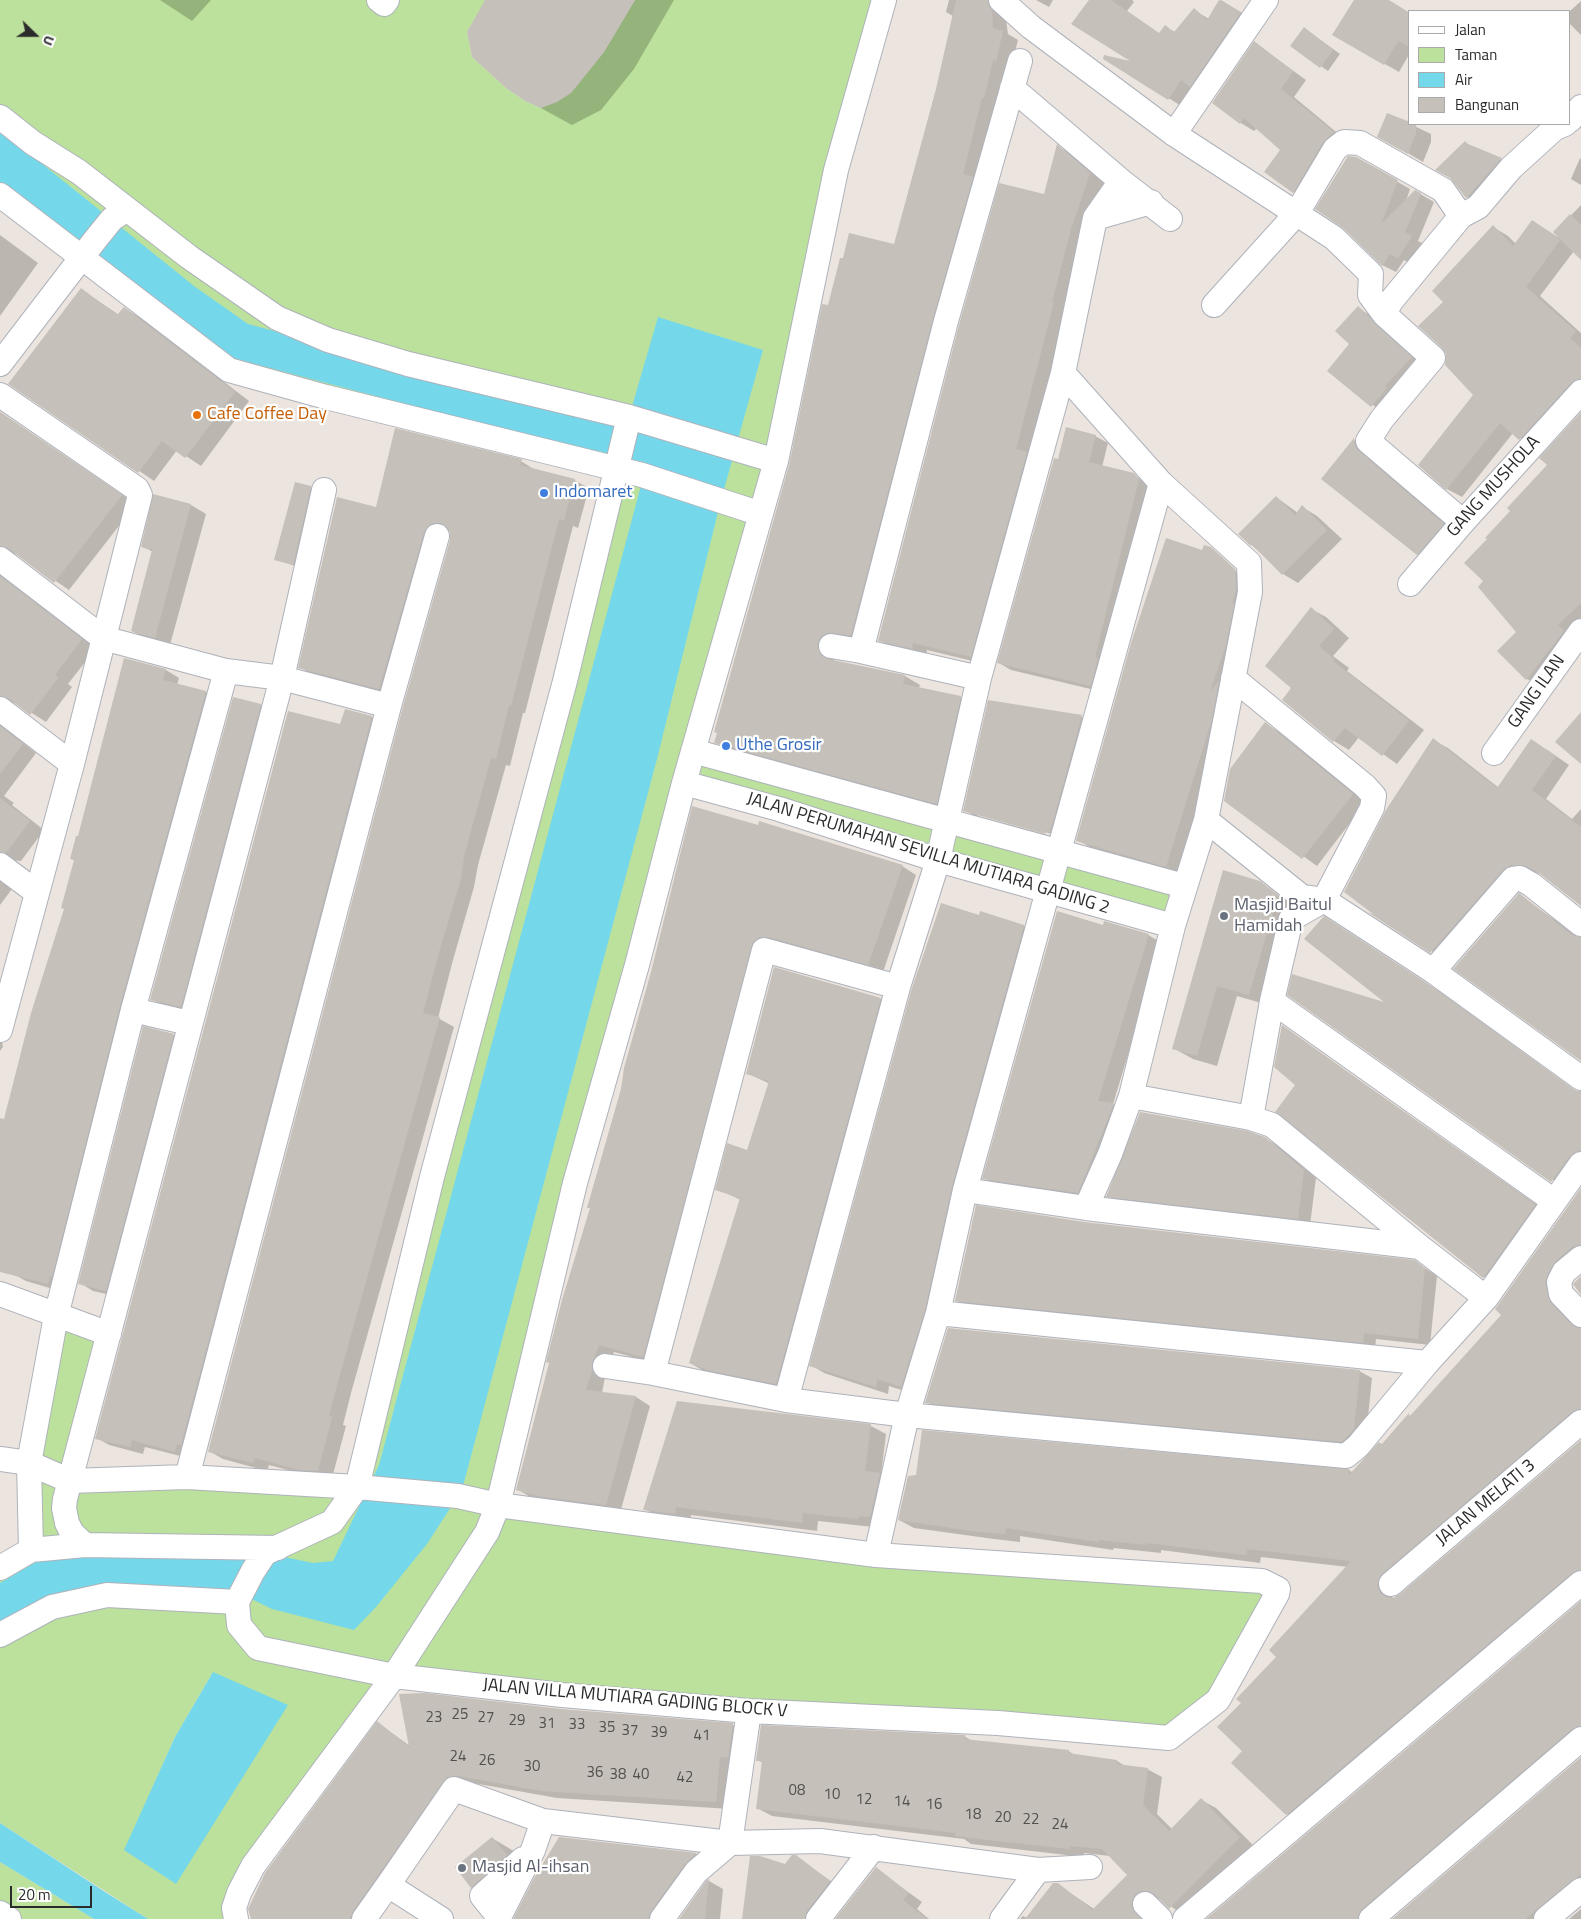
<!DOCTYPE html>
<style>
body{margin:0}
#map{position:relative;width:1581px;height:1919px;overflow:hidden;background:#ece4de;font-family:"Titillium Web",sans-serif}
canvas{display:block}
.legend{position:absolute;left:1408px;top:10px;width:162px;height:115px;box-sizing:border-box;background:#fff;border:1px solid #aaa;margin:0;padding:6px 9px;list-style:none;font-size:15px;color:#2b2b2b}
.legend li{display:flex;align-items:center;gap:10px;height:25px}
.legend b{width:25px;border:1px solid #aaa}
.north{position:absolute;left:10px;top:10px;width:50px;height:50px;-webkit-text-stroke:4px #fff;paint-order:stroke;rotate:112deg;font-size:14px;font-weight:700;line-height:20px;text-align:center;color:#2b2b2b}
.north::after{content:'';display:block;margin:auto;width:18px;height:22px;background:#2b2b2b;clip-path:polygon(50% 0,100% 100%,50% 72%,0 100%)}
.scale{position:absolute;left:10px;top:1886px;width:82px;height:22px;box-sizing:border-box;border:2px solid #2b2b2b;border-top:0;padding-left:6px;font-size:15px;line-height:18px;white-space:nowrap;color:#2b2b2b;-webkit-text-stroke:4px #fff;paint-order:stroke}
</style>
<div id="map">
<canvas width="1581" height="1919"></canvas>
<ul class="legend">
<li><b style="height:6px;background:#fff"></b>Jalan</li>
<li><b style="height:14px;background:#bbe19c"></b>Taman</li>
<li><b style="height:14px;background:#75d8ea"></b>Air</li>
<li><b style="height:14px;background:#c5c0b9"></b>Bangunan</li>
</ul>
<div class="north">U</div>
<div class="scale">20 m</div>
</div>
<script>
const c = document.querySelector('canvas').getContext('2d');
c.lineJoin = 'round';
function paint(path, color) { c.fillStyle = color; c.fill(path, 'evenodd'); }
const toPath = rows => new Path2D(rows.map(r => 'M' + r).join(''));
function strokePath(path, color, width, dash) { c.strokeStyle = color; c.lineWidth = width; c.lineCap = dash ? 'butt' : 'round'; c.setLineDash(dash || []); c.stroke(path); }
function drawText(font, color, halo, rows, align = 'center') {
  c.font = font + ' "Titillium Web",sans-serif'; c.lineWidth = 4.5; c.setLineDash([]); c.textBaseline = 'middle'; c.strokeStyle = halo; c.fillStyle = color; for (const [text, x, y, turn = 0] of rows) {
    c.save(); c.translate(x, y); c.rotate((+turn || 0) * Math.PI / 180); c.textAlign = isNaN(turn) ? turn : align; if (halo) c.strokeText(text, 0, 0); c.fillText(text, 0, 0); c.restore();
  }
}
const green = toPath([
 [0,0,486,0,467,32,472,57,506,88,525,101,541,108,571,93,604,52,635,0,897,0,848,162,693,751,1184,886,1173,926,684,783,499,1505,1274,1585,1218,1700,1169,1738,394,1676,253,1866,236,1919,148,1919,0,1823,0,1568,31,1550,56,1316,109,1334,70,1480,357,1486,618,469,229,370,0,195],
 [213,1672,125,1850,175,1737],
 [0,1862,94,1919,9,1919,0,1913]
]);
const water = toPath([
 [0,130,194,286,248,324,576,412,629,417,658,317,763,350,721,500,657,759,463,1486,458,1496,427,1544,376,1607,354,1630,272,1609,241,1594,105,1585,46,1596,0,1624,0,1583,36,1562,103,1551,265,1553,313,1563,333,1561,379,1465,647,463,436,412,232,358,0,182],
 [213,1672,288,1705,176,1884,124,1850,175,1737],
 [0,1823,105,1892,148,1919,94,1919,0,1862]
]);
const shadow = toPath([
 [160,0,211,0,192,21],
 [488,0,674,0,634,69,601,110,572,125,526,100],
 [949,0,981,0,1002,12,1006,20,1008,34,1018,40,866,643,832,653,835,662,905,676,920,685,919,688,960,697,975,706,951,811,731,750,716,742,790,465,829,306,895,246,947,49,953,16,946,12],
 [1036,0,1053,0,1049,7],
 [1090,0,1132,0,1134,2,1127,11,1160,34,1166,27,1175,32,1194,10,1209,19,1221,0,1255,21,1183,107,1104,58,1136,64],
 [1355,0,1387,0,1410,14,1410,53,1399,72,1334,35],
 [1581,1,1581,35,1570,24,1570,11],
 [1311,33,1340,54,1328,71,1292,46],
 [1255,43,1306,80,1294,97,1347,141,1307,200,1294,192,1282,150,1257,128,1254,131,1241,123],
 [1410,124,1431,134,1431,142,1423,162,1379,136],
 [1057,146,1071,154,1104,182,1085,237,985,664,927,650,926,656,893,648,879,640,1045,196],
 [1476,149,1514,166,1480,204,1467,197],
 [1356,158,1410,189,1406,201,1415,191,1434,202,1418,241,1424,244,1412,265,1404,260,1396,272,1382,265,1344,227],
 [1580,158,1581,159,1581,185,1571,179],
 [1581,205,1581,258,1574,251,1540,296,1581,333,1581,397,1535,448,1513,433,1462,497,1447,489,1475,394,1447,354,1445,302,1493,227,1508,236,1516,244,1533,221,1559,238,1555,232],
 [0,235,38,263,0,316],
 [82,290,119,315,124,308,139,317,249,401,201,466,177,450,154,481,10,383],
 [1358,308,1368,314,1421,364,1382,412,1329,371,1351,344],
 [0,412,136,504,69,590,16,554,9,554,2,573,6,580,96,648,68,684,72,687,46,722,16,703,9,704,2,723,6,729,36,753,4,796,14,803,12,805,44,830,21,861,10,860,1,879,12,889,0,905],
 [1581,414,1581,636,1542,687,1527,679,1499,651,1518,632,1485,581,1489,539,1548,464],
 [1095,436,1108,443,1102,467,1133,474,1151,487,1103,692,1011,670,999,663,1059,461],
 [1355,440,1367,447,1368,454,1372,460,1456,532,1430,562,1417,554,1323,479],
 [521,461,535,470,574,480,589,488,578,528,573,526,525,713,523,713,510,766,506,765,478,865,474,887,453,960,438,1018,454,1027,351,1393,343,1425,346,1426,332,1478,314,1477,269,1465,267,1471,223,1459,209,1451,451,540,450,530,438,540,394,696,314,676,300,667,377,509],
 [311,487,318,491,300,568,276,559],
 [1276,497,1298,513,1302,507,1317,516,1342,539,1298,583,1283,574,1240,534],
 [191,505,206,514,170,645,147,639,132,631,153,552,142,546],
 [1210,548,1239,574,1241,573,1220,554,1248,578,1231,690,1179,873,1091,848,1078,840,1203,552],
 [1311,609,1326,617,1349,638,1333,656,1349,668,1347,671,1424,730,1397,764,1359,737,1349,750,1334,741,1284,700,1293,688],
 [125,659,166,670,179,678,177,685,206,692,219,699,60,1291,26,1281,0,1267,0,1128,5,1120,65,909,75,861,71,858,79,838],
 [989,702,1082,717,1096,725,1059,841,978,818,965,810],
 [978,814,1052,834,1051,836,978,816],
 [260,705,271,711,191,1012,162,1005,152,999],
 [372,717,385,724,188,1458,145,1447,143,1454,109,1445,97,1438,341,725],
 [1266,724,1279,732,1366,802,1317,866,1225,800],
 [1433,740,1448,748,1499,788,1546,749,1569,765,1546,799,1572,819,1581,809,1581,905,1542,874,1534,872,1518,877,1446,960,1376,916],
 [902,866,916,875,883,972,775,945,658,1364,614,1352,606,1372,602,1393,636,1397,650,1406,620,1513,532,1498,517,1489,652,972],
 [1259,882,1297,908,1268,1005,1237,996,1217,1066,1193,1059,1173,1048],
 [1519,895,1581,938,1581,1059],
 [979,916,1024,926,1037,933,914,1394,889,1386,888,1394,824,1373,811,1365,912,991,932,930],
 [1338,926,1440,992,1576,1091,1581,1091,1581,1171,1566,1189,1289,995,1390,1005],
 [1103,927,1148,935,1162,943,1113,1104,1127,1112,1091,1200,997,1186,984,1178],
 [880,999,894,1007,790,1391,726,1378,704,1371,690,1363,741,1200,717,1189,748,1151,770,1084,747,1073],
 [1283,1027,1550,1214,1499,1286,1484,1277,1277,1111,1297,1085],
 [0,1033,3,1047,0,1051],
 [173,1035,186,1042,119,1297,93,1291,80,1283],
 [1265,1138,1278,1146,1316,1178,1310,1225,1120,1203,1108,1196],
 [1581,1190,1581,1261,1569,1270,1565,1313,1581,1329,1581,1424,1392,1587,1392,1596,1393,1599,1401,1596,1581,1442,1581,1585,1301,1823,1287,1814,1244,1751,1242,1703,1348,1567,1261,1557,1260,1563,1161,1550,1161,1553,1114,1548,1113,1550,1020,1536,1020,1542,994,1539,914,1528,899,1520,1349,1470,1352,1472,1380,1443,1383,1445,1410,1415,1412,1416,1503,1315],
 [1084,1223,1414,1261,1437,1276,1430,1345,1376,1339,1375,1349,968,1307,956,1300],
 [1359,1371,1372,1378,1366,1436,1354,1448,939,1409,927,1402],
 [871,1426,886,1434,881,1475,895,1483,873,1527,818,1521,817,1531,691,1515,690,1521,660,1518,645,1509],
 [1581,1601,1581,1741,1376,1919,1207,1919,1307,1837],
 [561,1710,733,1725,747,1733,730,1809,557,1798,473,1783,367,1919,254,1919,378,1723,410,1746],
 [964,1736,972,1741,1068,1751,1077,1756,1117,1761,1127,1767,1147,1769,1162,1777,1157,1814,1172,1829,1201,1800,1216,1808,1254,1846,1185,1916,1160,1899,1156,1899,1147,1919,1020,1919,1023,1916,1027,1918,1057,1884,1094,1909,1129,1875,1110,1856,1084,1853,1084,1857,971,1844,964,1839,772,1816,757,1808,763,1763,757,1760],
 [1581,1759,1581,1892,1551,1919,1394,1919],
 [492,1838,522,1856,536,1873,502,1905,472,1887,456,1868],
 [560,1838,697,1854,710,1862,665,1919,515,1919],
 [796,1857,844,1890,823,1919,744,1919,785,1866],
 [876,1869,922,1902,917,1909,929,1919,837,1919],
 [709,1881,723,1889,720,1919,681,1919],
 [1581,1909,1581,1919,1569,1919]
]);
const building = toPath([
 [485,0,635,0,604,52,571,93,557,102,541,108,525,101,506,88,472,57,467,32],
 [956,0,988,0,992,10,993,28,1003,31,996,61,993,60,984,98,982,97,963,174,973,177,933,318,851,635,827,633,821,637,817,644,822,656,828,659,905,675,903,684,961,696,937,804,714,743,717,733,714,732,789,465,822,304,828,305,840,258,843,258,849,233,894,244,936,89],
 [1089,0,1111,0,1159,33,1165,25,1174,32,1194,8,1207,20,1219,0,1241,12,1190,87,1181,80,1168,100,1103,59,1104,55,1130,61,1071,24],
 [1354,0,1389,0,1410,13,1410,47,1398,41,1384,65,1332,35],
 [1304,27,1333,50,1320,68,1290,46],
 [1254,41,1293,71,1281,89,1334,132,1323,142,1293,193,1264,172,1280,150,1244,118,1240,124,1212,103],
 [1387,113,1410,122,1410,124,1416,124,1416,133,1408,154,1377,137],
 [1465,141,1468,144,1502,158,1466,198,1450,178,1435,170],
 [1057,144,1090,173,1071,229,1052,302,1054,302,1016,449,1027,452,971,657,913,643,912,649,878,641,959,325,999,183,1044,194],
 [1348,156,1356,157,1398,180,1381,224,1415,190,1421,193,1405,232,1412,236,1398,258,1390,254,1382,266,1343,228,1315,209],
 [1570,214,1581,225,1581,260,1553,232],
 [1532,220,1560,240,1526,287,1576,331,1570,338,1581,348,1581,379,1571,383,1519,440,1500,423,1446,490,1418,465,1473,395,1445,365,1446,354,1442,348,1418,326,1443,302,1432,291,1493,225,1513,246],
 [81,288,117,315,124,307,235,392,185,458,162,441,138,473,8,384],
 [1358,306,1412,357,1385,386,1387,388,1371,407,1327,371,1349,344,1335,331],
 [0,412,122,495,54,583,8,548,0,546],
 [1581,412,1581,603,1558,625,1564,631,1526,680,1497,651,1516,632,1478,587,1483,581,1464,563,1487,539,1485,538,1510,511,1507,508,1547,465,1539,458],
 [1066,427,1096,435,1089,462,1134,473,1139,479,1095,657,1098,658,1091,686,997,663,1054,458,1058,459],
 [395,428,522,459,520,465,575,479,564,520,559,519,511,706,509,705,496,759,491,758,464,856,461,879,439,952,423,1013,440,1017,337,1385,329,1416,332,1417,318,1471,299,1470,255,1458,253,1463,208,1452,402,710,450,540,450,532,441,523,433,523,424,532,379,689,298,668,337,497,376,507],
 [1354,438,1355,446,1359,451,1444,524,1417,555,1321,479],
 [295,482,311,486,293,565,274,560],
 [153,494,191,504,155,638,131,631,153,546,150,550,141,547],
 [1276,496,1295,515,1302,505,1327,530,1282,575,1252,544,1251,546,1238,534],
 [1166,538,1202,550,1204,545,1211,547,1235,569,1236,590,1232,604,1234,604,1226,645,1210,691,1219,681,1212,719,1166,867,1076,841,1131,643],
 [0,576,82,639,55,675,58,678,30,715,8,698,0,696],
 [1311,607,1334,629,1319,646,1334,659,1333,661,1409,721,1382,756,1345,728,1333,742,1282,700,1291,688,1265,666],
 [124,658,166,669,163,680,206,691,120,1006,52,1277,50,1276,48,1284,0,1272,0,1118,4,1119,31,1013,64,909,61,908,74,860,70,859,76,836,78,836],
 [233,697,261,704,181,1007,150,1000],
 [988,700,1082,715,1050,832,1046,831,1045,834,963,811],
 [345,709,372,716,181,1445,177,1444,175,1452,132,1440,130,1447,95,1439,288,711,340,724],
 [1581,712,1581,764,1555,742],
 [1265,722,1353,794,1302,859,1224,801,1230,769],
 [0,726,23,744,0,774],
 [1433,738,1497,788,1531,739,1556,756,1532,790,1581,827,1581,906,1539,873,1526,866,1511,865,1503,870,1430,953,1368,912,1373,914,1344,892,1386,810],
 [0,798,30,821,6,853,0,852],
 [692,806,758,825,759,821,903,865,868,965,768,937,760,937,754,941,643,1357,599,1345,592,1364,592,1370,586,1390,636,1396,606,1505,537,1496,516,1490,549,1363,546,1362,562,1300,590,1208,587,1208,621,1089,624,1068,651,972],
 [1223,870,1260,881,1278,895,1249,995,1217,986,1197,1056,1172,1049],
 [1519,893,1572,935,1581,937,1581,1061,1453,969],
 [941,903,979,915,980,911,1024,925,952,1186,925,1310,901,1387,877,1379,876,1387,809,1366,911,991],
 [1057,911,1103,925,1104,921,1149,934,1098,1101,1114,1103,1078,1193,982,1179],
 [1324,916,1425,982,1573,1089,1581,1092,1581,1150,1570,1156,1551,1182,1287,995,1292,974,1384,1002,1304,939],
 [774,967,881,998,776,1384,711,1371,689,1363,740,1198,715,1190,727,1143,747,1150,769,1081,746,1074],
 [1282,1025,1535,1205,1483,1278,1275,1112,1295,1085,1274,1067],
 [143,1026,174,1034,106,1291,78,1284],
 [1140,1112,1248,1131,1265,1137,1304,1170,1298,1219,1106,1197],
 [1581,1188,1581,1245,1572,1247,1555,1262,1547,1276,1545,1284,1551,1303,1571,1324,1581,1328,1581,1409,1572,1412,1382,1574,1377,1586,1380,1593,1386,1597,1393,1598,1400,1594,1581,1440,1581,1570,1572,1573,1286,1815,1231,1763,1242,1751,1217,1727,1241,1703,1236,1699,1276,1657,1269,1650,1351,1561,1247,1549,1246,1555,1147,1543,1146,1545,1099,1540,1099,1542,1006,1528,1005,1534,978,1532,898,1520,908,1476,916,1475,922,1430,1349,1469,1349,1475,1379,1442,1381,1445,1409,1413,1409,1417,1501,1315,1495,1309],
 [976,1205,1084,1222,1415,1260,1425,1268,1418,1339,1364,1333,1363,1343,955,1301],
 [1581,1276,1581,1295,1573,1284],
 [948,1328,1360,1370,1354,1429,1342,1442,925,1403],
 [677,1401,871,1424,865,1471,880,1473,870,1517,859,1516,858,1519,803,1513,802,1523,676,1507,675,1514,643,1510],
 [1581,1601,1581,1726,1572,1729,1362,1909,1358,1919,1206,1919],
 [425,1693,561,1709,733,1723,728,1758,720,1757,716,1802,542,1791,458,1776,447,1777,353,1911,350,1919,251,1919,248,1909,265,1873,377,1721,409,1747,399,1694],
 [761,1725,965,1735,964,1739,1069,1750,1068,1753,1117,1760,1117,1764,1148,1768,1143,1805,1169,1831,1201,1798,1240,1837,1169,1909,1154,1894,1142,1891,1135,1895,1132,1901,1132,1908,1141,1919,1025,1919,1053,1883,1058,1883,1092,1910,1127,1875,1102,1849,1070,1846,1070,1849,988,1840,955,1836,956,1833,756,1809,762,1761,756,1761],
 [1581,1757,1581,1874,1525,1919,1392,1919],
 [492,1837,507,1855,471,1888,455,1867],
 [559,1837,697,1853,685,1864,651,1911,648,1919,513,1919,533,1880],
 [792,1855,796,1855,830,1881,807,1911,805,1919,742,1919,750,1856,760,1856,785,1864],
 [876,1867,909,1893,903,1900,927,1919,835,1919],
 [709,1879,705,1919,679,1919,706,1881]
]);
const street = toPath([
 [379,0,384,4,387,0],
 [1001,0,1031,27,1174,134,1334,238,1371,274,1370,295,1384,314],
 [1012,88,1121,181,1170,219],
 [0,117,33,143,79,172,189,257,277,318,328,340,408,364,629,417,776,461],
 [1570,120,1581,107],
 [1174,134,1266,0],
 [0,195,229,370,326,397,642,475,761,514],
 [1095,218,1151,202],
 [1214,305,1297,213,1335,149,1344,142,1360,143,1443,190,1461,216],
 [0,364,95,240,112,219,126,210],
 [1063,373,1161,483,1249,563,1250,592,1206,820,1173,926,1131,1096,1110,1154,1086,1208],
 [0,395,137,489,140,495,72,764,0,1030],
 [1463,522,1368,441,1382,419,1433,358,1384,314,1391,301,1461,216,1478,207,1511,168,1555,128,1565,124],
 [0,559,103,638,226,671,282,678,389,706],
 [1410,584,1463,522,1581,392],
 [831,646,861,651],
 [979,678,861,651,946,321,1020,61],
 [1233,678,1365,786,1374,796,1372,808,1324,900],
 [0,709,72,764],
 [693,751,1184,886],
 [1494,753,1581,631],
 [684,783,779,809,938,860,1173,926],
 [1206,820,1302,897,1324,900,1433,971,1581,1078],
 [0,865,36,892],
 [1433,971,1513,879,1520,878,1532,885,1581,924],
 [1272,1001,1554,1201],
 [133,1010,189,1023],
 [1131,1096,1251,1118,1272,1125,1420,1247,1486,1298],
 [1251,1118,1272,1001,1291,919,1324,900],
 [965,1190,1086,1208,1420,1247],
 [1581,1258,1564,1272,1559,1282,1561,1294,1581,1315],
 [0,1294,109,1334],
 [938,1313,1427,1363],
 [605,1366,653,1373,786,1400,907,1415,1346,1456,1358,1446,1427,1363,1486,1298,1581,1164],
 [653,1373,764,950,898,987],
 [786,1400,898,987,938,860,979,678,1063,373,1095,218,1121,181],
 [0,1459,29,1463,70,1481,187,1477,357,1487,432,1177,565,681,629,417],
 [187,1477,389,706,437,536],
 [357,1487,458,1496,498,1505,876,1555,1262,1581,1278,1589,1277,1594,1218,1700,1169,1738,998,1723,749,1711,562,1695,394,1676,258,1648,239,1625,237,1602,253,1571,265,1553,332,1522,357,1487],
 [85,1545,72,1533,67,1523,64,1508,65,1499,282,678,324,490],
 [31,1550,29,1463,56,1316,133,1010,226,671],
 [876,1555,907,1415,938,1313,965,1190,1161,483],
 [0,1568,31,1550,85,1545,278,1548],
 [1391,1584,1581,1422],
 [0,1635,52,1607,107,1595,237,1602],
 [388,1885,454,1789,543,1821,730,1843,820,1841,1038,1870,1090,1867],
 [1145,1904,1160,1919],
 [0,1913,9,1919],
 [499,1917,482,1896,523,1859],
 [236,1919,234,1908,239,1893,253,1866,394,1676,487,1532,498,1505,575,1183,637,965,684,783,776,461,836,170,884,0],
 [364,1919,388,1885,441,1919],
 [498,1919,533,1850,543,1821],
 [662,1919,696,1872,730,1843,749,1711],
 [818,1919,874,1847],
 [1002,1919,1038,1870],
 [1185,1919,1581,1583],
 [1371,1919,1581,1739],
 [1546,1919,1581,1890]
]);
const markers = [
 [197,415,5,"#e8710a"],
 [544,493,5,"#3f7fe0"],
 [726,746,5,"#3f7fe0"],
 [1224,916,5,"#6b7280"],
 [462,1868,5,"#6b7280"]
];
const numberNames = [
 ["25",460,1715],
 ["23",434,1718],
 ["27",486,1718],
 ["29",517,1721],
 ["31",547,1724],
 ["33",577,1725],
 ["35",607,1728],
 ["37",630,1731],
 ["39",659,1733],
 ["41",702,1736],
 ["24",458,1757],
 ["26",487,1761],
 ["30",532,1767],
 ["36",595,1773],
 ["38",618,1775],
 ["40",641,1775],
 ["42",685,1778],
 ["08",797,1791],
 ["10",832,1795],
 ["12",864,1800],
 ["14",902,1802],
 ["16",934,1805],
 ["18",973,1815],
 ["20",1003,1818],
 ["22",1031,1820],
 ["24",1060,1825]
];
const foodNames = [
 ["Cafe Coffee Day",207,415]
];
const streetNames = [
 ["GANG MUSHOLA",1494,487,-48],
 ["GANG ILAN",1537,692,-55],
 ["JALAN PERUMAHAN SEVILLA MUTIARA GADING 2",928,854,17],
 ["JALAN MELATI 3",1486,1503,-40],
 ["JALAN VILLA MUTIARA GADING BLOCK V",635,1699,5]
];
const shopNames = [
 ["Indomaret",554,493],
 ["Uthe Grosir",736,746]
];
const worshipNames = [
 ["Masjid Baitul",1234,906],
 ["Hamidah",1234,927],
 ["Masjid Al-ihsan",472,1868]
];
paint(green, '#bbe19c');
paint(water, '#75d8ea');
paint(shadow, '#0003');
paint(building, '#c5c0b9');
strokePath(street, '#aeb2bb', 26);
strokePath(street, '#fff', 24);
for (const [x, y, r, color] of markers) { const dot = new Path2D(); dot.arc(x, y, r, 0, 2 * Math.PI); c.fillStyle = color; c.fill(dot); strokePath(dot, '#fff', 2); }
drawText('15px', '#52504e', null, numberNames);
drawText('18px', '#c56008', '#fff', foodNames, 'left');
drawText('18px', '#2b2b2b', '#fff', streetNames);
drawText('18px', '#366cbe', '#fff', shopNames, 'left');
drawText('18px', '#5b616d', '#fff', worshipNames, 'left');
</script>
